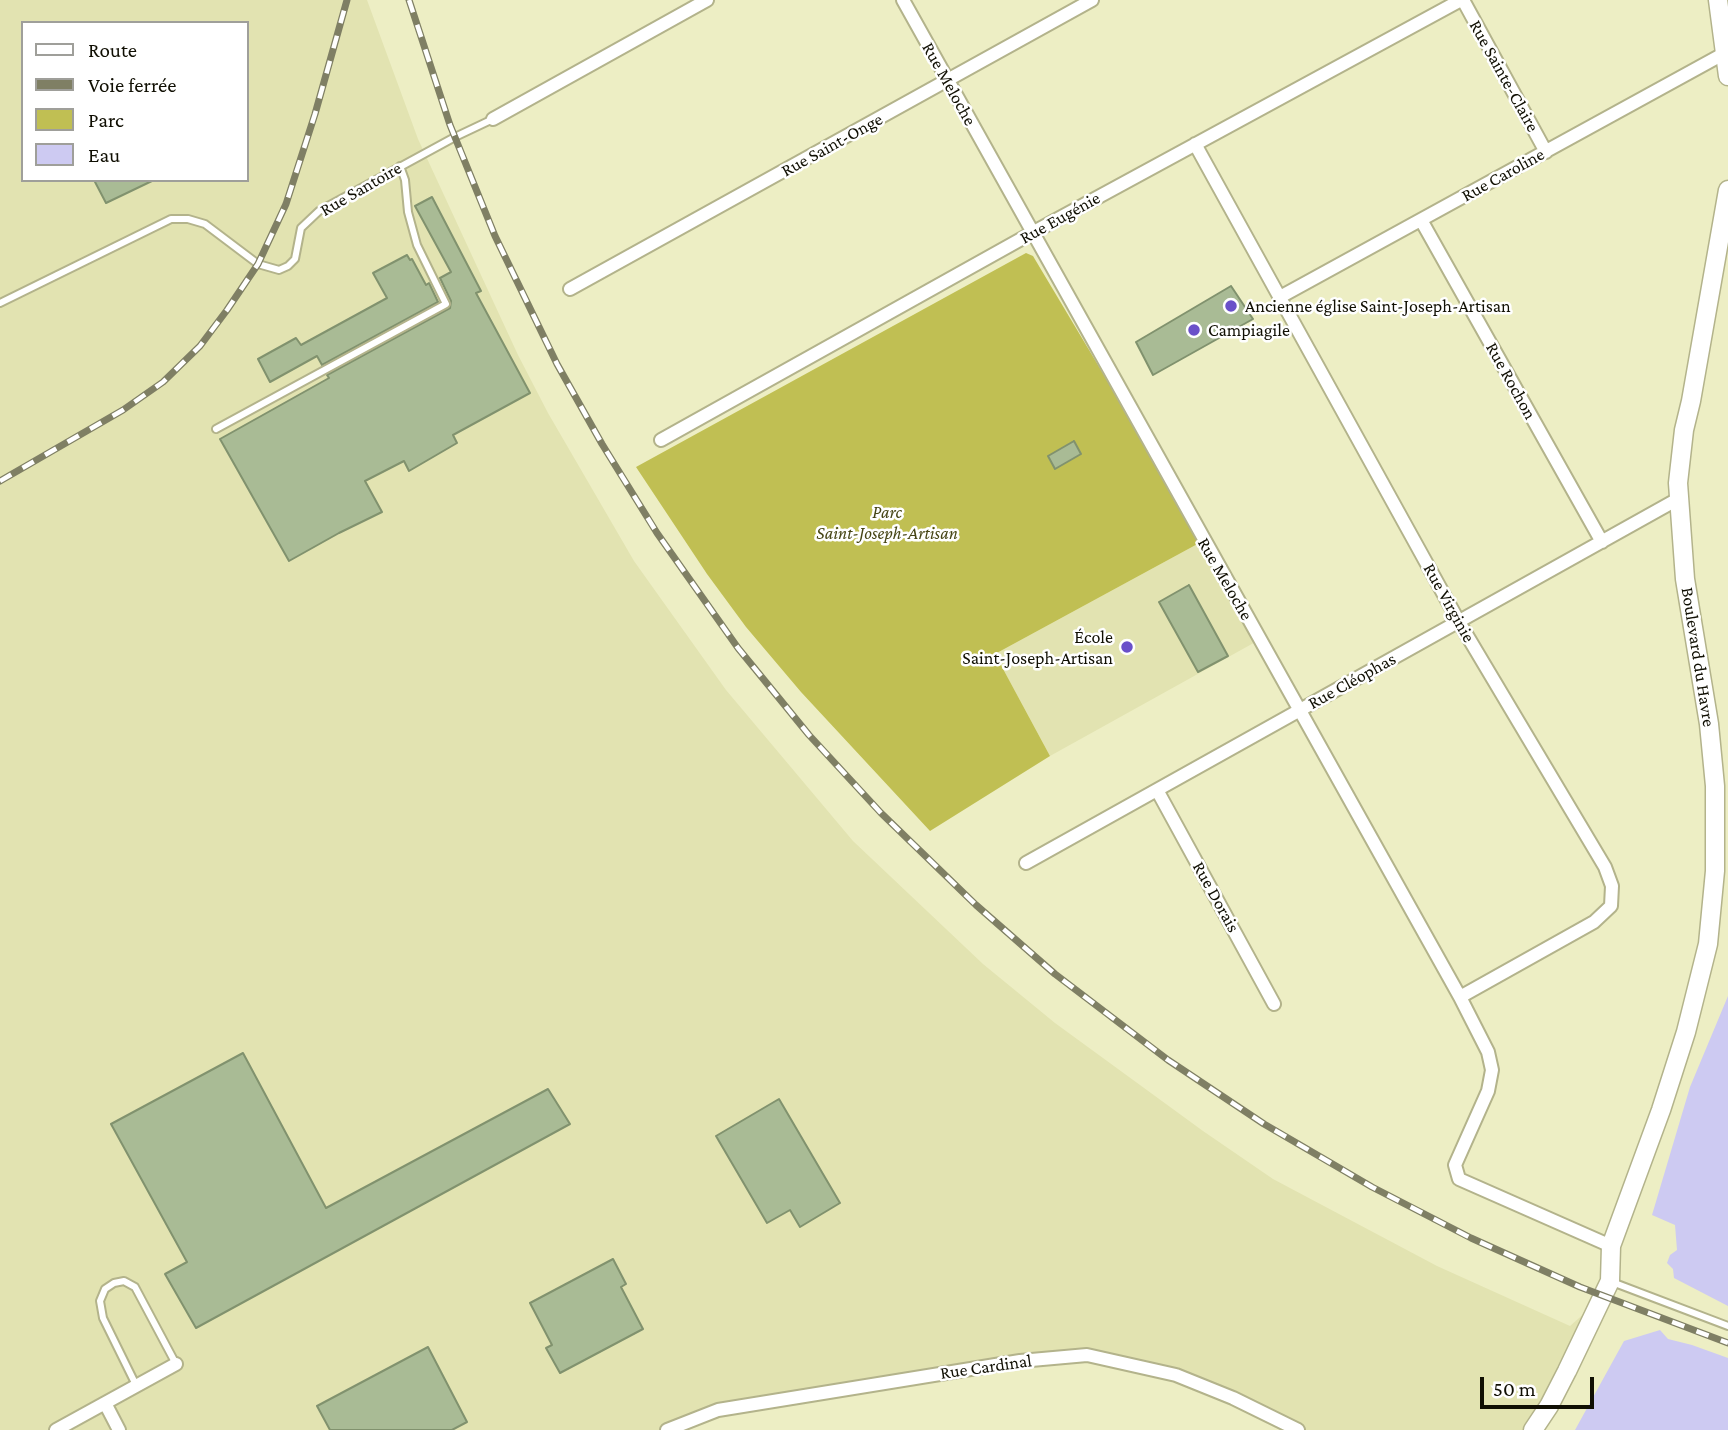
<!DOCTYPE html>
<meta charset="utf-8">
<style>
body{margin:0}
#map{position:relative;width:1728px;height:1430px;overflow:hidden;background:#edeec4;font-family:"Crimson Pro",serif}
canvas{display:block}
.legend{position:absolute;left:21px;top:21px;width:228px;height:161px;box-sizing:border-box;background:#fff;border:2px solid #9f9f9a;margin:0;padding:9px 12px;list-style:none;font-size:21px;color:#100f03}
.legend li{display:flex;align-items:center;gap:14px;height:35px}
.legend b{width:35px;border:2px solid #9f9f9a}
.scale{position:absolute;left:1480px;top:1377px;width:114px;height:32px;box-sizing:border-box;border:4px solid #100f03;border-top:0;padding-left:9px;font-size:21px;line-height:24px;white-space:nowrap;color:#100f03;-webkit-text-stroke:5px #fff;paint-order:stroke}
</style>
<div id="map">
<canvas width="1728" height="1430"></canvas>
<ul class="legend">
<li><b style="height:9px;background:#fff"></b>Route</li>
<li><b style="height:9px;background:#7f7f64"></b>Voie ferrée</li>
<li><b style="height:19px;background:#c0bf53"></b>Parc</li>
<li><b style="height:19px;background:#cdcaf2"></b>Eau</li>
</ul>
<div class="scale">50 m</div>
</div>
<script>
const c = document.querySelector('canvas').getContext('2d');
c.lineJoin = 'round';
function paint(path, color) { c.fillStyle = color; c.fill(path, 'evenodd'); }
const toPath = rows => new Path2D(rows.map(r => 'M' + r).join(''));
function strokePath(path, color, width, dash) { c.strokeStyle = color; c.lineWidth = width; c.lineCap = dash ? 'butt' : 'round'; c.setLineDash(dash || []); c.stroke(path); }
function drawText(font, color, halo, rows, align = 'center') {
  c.font = font + ' "Crimson Pro",serif'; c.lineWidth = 5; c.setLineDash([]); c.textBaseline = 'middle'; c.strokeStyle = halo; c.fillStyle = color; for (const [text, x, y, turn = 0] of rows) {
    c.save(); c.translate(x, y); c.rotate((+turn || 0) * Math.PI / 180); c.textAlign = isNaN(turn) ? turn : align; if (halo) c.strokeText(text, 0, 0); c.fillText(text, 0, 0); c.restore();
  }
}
const built = toPath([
 [0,0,367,0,418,139,518,355,548,413,634,561,726,690,853,841,983,964,1055,1023,1203,1131,1273,1179,1437,1266,1570,1326,1604,1296,1533,1430,1298,1430,1233,1398,1087,1355,718,1410,667,1430,0,1430],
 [23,23,247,23,247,180,23,180],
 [1203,541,1259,640,1050,756,995,654]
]);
const green = toPath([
 [1026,253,1033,256,1203,541,995,654,1050,756,930,831,801,692,746,627,707,574,636,467]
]);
const water = toPath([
 [1728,996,1728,1306,1674,1278,1673,1269,1667,1263,1670,1255,1677,1250,1675,1225,1652,1215,1690,1087],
 [1660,1330,1668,1339,1692,1345,1728,1358,1728,1430,1575,1430,1624,1341]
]);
const building = toPath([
 [94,180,154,180,106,203,94,180],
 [432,197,481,291,476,293,530,393,453,435,457,443,409,471,404,461,365,481,382,512,339,533,289,561,220,439,329,378,327,375,450,308,451,301,440,278,451,272,415,206,432,197],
 [407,255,410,260,412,259,426,285,429,283,438,302,322,365,317,356,270,382,258,359,296,338,301,345,387,298,373,273,407,255],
 [1231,286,1253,319,1153,375,1136,342,1231,286],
 [1074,441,1081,454,1055,469,1048,456,1074,441],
 [1189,585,1228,656,1198,672,1159,602,1189,585],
 [243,1053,326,1208,548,1089,570,1124,196,1328,165,1274,187,1262,111,1124,243,1053],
 [779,1099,840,1203,800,1227,790,1210,767,1223,716,1136,779,1099],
 [613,1259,626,1284,621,1287,643,1329,560,1373,546,1348,552,1345,530,1303,613,1259],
 [428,1347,467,1422,452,1430,330,1430,317,1406,428,1347]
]);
const lane = toPath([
 [0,303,171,219,188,219,205,224,258,264,279,270,288,266,295,259,301,228,319,211,455,137,493,119],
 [216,429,446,304,417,245,408,212,405,180,400,166],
 [1612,1282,1728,1326],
 [136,1385,103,1318,100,1301,105,1289,114,1283,124,1281,135,1287,176,1364]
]);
const street = toPath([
 [903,0,1460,997,1488,1052,1492,1070,1488,1091,1455,1165,1459,1179,1611,1246],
 [1463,0,1546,152],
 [493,119,707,0],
 [1195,144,1459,622,1605,867,1612,886,1611,906,1594,922,1460,997],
 [1421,220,1602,542],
 [570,289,1092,0],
 [1280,297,1725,53],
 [661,440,1032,233,1461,0],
 [1157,790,1274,1004],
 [1026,863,1678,499],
 [105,1403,119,1430],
 [56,1430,176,1364],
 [667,1430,718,1410,1020,1361,1087,1355,1176,1375,1233,1398,1298,1430]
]);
const secondary = toPath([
 [1718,0,1728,76],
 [1533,1430,1549,1406,1567,1371,1610,1281,1611,1246,1661,1110,1686,1032,1708,944,1715,871,1715,786,1709,724,1685,579,1678,483,1684,430,1691,401,1728,190]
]);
const rail = toPath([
 [409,0,450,125,495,236,557,364,602,444,657,533,738,648,809,735,881,813,976,905,1055,974,1168,1060,1264,1124,1372,1187,1471,1238,1580,1287,1728,1343],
 [0,481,123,410,163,382,200,346,227,310,258,264,286,204,315,114,347,0]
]);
const markers = [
 [1231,306,7,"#6a50c9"],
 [1194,330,7,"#6a50c9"],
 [1127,647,7,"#6a50c9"]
];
const streetNames = [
 ["Rue Sainte-Claire",1504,76,61],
 ["Rue Meloche",949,84,61],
 ["Rue Saint-Onge",832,145,-29],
 ["Rue Caroline",1503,175,-29],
 ["Rue Santoire",361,189,-30],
 ["Rue Eugénie",1060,218,-29],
 ["Rue Rochon",1511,381,61],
 ["Rue Meloche",1225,579,60],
 ["Rue Virginie",1449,603,61],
 ["Boulevard du Havre",1698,657,81],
 ["Rue Cléophas",1352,681,-29],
 ["Rue Dorais",1216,897,61],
 ["Rue Cardinal",986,1367,-8]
];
const poiNames = [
 ["Ancienne église Saint-Joseph-Artisan",1245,306],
 ["Campiagile",1208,330],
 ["École",1113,637,"right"],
 ["Saint-Joseph-Artisan",1113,658,"right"]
];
const parkNames = [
 ["Parc",887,512],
 ["Saint-Joseph-Artisan",887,533]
];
paint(built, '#e2e3b1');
paint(green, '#c0bf53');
paint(water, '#cdcaf2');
paint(building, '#a9bb95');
strokePath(building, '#81926e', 2);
strokePath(lane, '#b3b38b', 10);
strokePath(street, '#b3b38b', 16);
strokePath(secondary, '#b3b38b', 21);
strokePath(lane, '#fff', 6);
strokePath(street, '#fff', 12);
strokePath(secondary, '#fff', 18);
strokePath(rail, '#7f7f64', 7);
strokePath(rail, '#fff', 4.5, [13]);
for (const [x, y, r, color] of markers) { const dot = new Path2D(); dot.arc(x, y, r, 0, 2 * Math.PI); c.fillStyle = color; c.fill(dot); strokePath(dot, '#fff', 2.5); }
drawText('18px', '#100f03', '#fff', streetNames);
drawText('18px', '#100f03', '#fff', poiNames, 'left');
drawText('italic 18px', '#464515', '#fff', parkNames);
</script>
